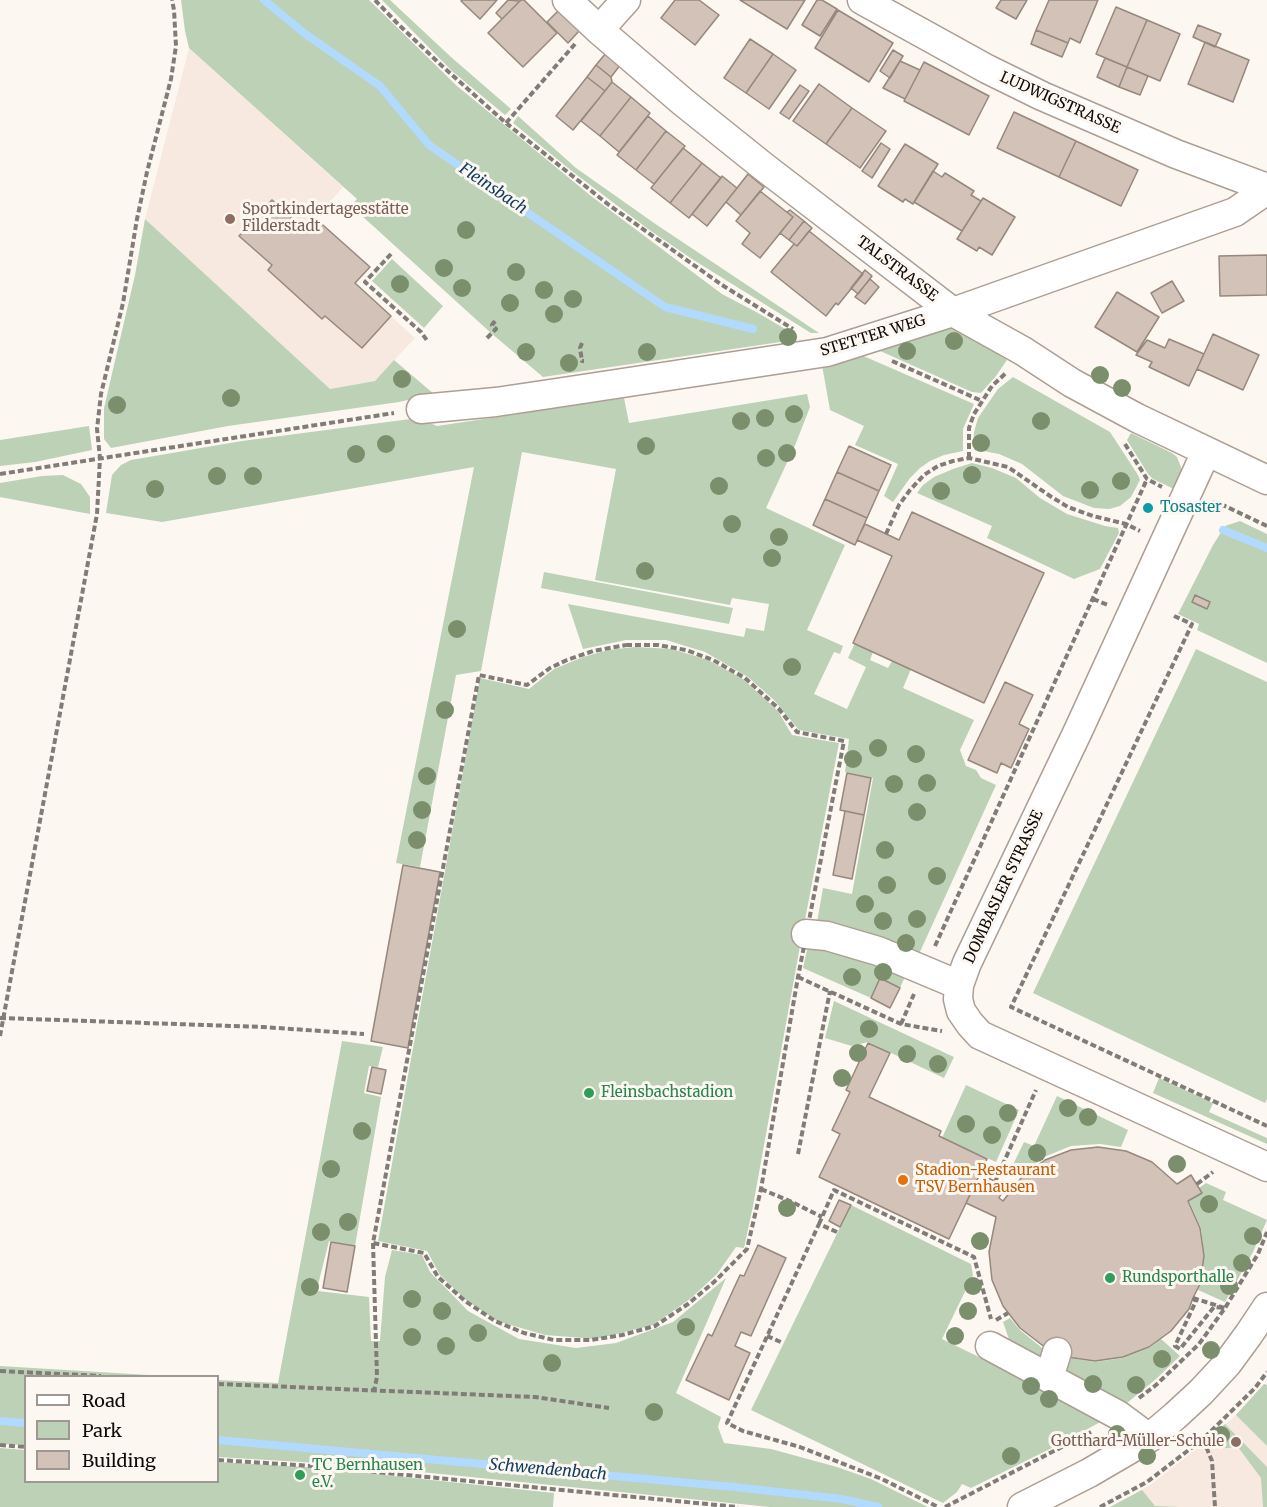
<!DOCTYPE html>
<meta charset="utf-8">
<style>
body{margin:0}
#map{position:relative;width:1267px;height:1507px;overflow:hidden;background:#fdf7f2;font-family:Merriweather,serif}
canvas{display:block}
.legend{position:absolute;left:24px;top:1375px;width:195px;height:108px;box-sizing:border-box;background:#fdf7f2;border:2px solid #9e9894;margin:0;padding:8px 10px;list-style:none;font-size:18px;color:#0f0a07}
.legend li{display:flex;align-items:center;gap:12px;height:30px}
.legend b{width:30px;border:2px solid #9e9894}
</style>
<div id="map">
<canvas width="1267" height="1507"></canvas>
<ul class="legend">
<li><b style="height:8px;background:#fff"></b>Road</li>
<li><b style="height:16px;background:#bcd1b6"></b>Park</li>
<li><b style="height:16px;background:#d2c2b7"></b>Building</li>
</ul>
</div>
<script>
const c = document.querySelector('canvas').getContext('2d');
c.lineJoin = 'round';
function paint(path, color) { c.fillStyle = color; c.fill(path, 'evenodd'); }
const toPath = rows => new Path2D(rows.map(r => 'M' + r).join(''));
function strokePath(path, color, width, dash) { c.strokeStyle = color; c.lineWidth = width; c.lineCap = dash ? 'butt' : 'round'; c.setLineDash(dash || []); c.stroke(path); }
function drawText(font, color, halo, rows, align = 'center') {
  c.font = font + ' Merriweather,serif'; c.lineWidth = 6; c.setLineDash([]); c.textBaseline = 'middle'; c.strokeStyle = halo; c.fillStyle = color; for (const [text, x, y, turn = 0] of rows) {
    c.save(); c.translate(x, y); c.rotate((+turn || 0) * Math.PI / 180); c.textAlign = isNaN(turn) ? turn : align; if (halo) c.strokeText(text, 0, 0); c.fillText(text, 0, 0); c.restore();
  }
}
const built = toPath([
 [189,48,343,187,316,218,370,267,355,284,415,338,375,381,330,389,145,219],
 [1264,1384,1267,1385,1267,1507,1110,1507,1150,1485,1200,1446,1236,1415]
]);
const green = toPath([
 [181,0,369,0,457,86,591,196,722,294,758,313,797,336,794,340,543,377,491,333,351,206,357,199,189,48,185,31],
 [382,0,390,0,451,57,511,109,505,115,452,71],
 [518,116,576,168,654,223,819,333,811,333,692,259,648,229,573,172,513,123],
 [145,219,330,389,375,381,394,360,434,394,399,402,228,426,111,448,104,439,104,408,135,275],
 [392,259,443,306,424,328,372,281],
 [943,327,965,330,1007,360,996,376,981,393,972,392,878,350],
 [861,355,974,404,963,429,963,451,944,455,930,461,920,468,910,478,893,502,884,496,898,464,855,445,864,426,830,410,822,365],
 [1013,377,1110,432,1138,475,1140,480,1131,497,1120,506,1109,509,1094,508,1063,496,1022,464,999,454,978,450,973,445,974,432,978,418,998,389],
 [807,394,810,407,796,443,766,508,845,545,807,630,843,646,840,654,834,652,814,694,847,709,866,667,848,658,855,643,873,652,870,660,888,668,892,661,911,669,903,688,974,720,960,750,966,766,976,770,981,778,996,785,919,954,817,922,823,888,852,894,873,778,845,772,849,739,799,730,774,700,748,677,705,652,666,640,626,640,583,649,568,604,744,637,746,628,764,631,769,604,732,598,730,605,595,580,616,469,522,452,481,671,456,675,420,867,396,863,474,467,162,522,106,513,112,475,121,465,131,460,242,441,418,418,437,426,624,398,629,423],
 [89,426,92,450,35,462,0,466,0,440],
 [1131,433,1172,453,1177,457,1181,467,1181,478,1176,490,1153,479,1148,474,1127,440],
 [972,463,992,468,1016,478,1040,498,1067,514,1105,526,1118,528,1119,533,1100,569,1074,579,987,538,992,526,917,493,923,485,934,477,953,469],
 [63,475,81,484,90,497,90,514,0,497,0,483,42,476],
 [1240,521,1267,534,1267,663,1197,630,1199,624,1178,614,1213,545,1225,526],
 [544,572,733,608,729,624,541,588],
 [635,647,672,649,708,660,743,679,778,711,792,735,839,743,802,935,753,1206,744,1248,736,1247,717,1274,690,1299,653,1325,596,1339,545,1335,497,1321,466,1300,440,1275,427,1251,378,1241,480,678,529,689,554,669,583,657,608,650],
 [1196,649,1267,682,1267,1099,1265,1103,1033,993],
 [819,947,907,972,900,988,880,979,871,998,803,968,807,950],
 [834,1001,954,1057,944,1078,868,1042,852,1046,825,1038],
 [342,1041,383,1047,378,1067,369,1066,364,1093,381,1097,355,1246,329,1241,318,1285,318,1291,369,1297,371,1341,380,1341,385,1277,392,1250,422,1255,430,1272,468,1311,519,1339,576,1348,616,1343,673,1322,726,1278,676,1393,721,1417,718,1427,724,1443,771,1449,837,1467,871,1479,928,1507,770,1507,351,1465,218,1457,218,1380,278,1383],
 [1159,1078,1213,1103,1209,1112,1267,1138,1267,1144,1153,1093],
 [966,1085,1019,1110,996,1162,942,1138],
 [1057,1096,1128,1130,1121,1147,1100,1144,1071,1146,1044,1157,1020,1176,1010,1171,1024,1142,1034,1146],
 [1206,1183,1226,1192,1223,1200,1267,1220,1253,1252,1225,1302,1198,1290,1200,1284,1204,1256,1201,1228,1189,1201,1202,1193,1199,1188],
 [851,1205,971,1264,973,1275,942,1339,1106,1419,1056,1446,971,1488,962,1484,957,1492,943,1503,751,1410],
 [1010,1318,1020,1330,1047,1352,1044,1368,1011,1345,1003,1322],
 [1161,1339,1180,1356,1156,1379,1121,1408,1067,1381,1063,1357,1095,1362,1123,1358,1149,1348],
 [0,1366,165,1376,26,1376,25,1445,0,1444],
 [1264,1384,1267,1385,1267,1446,1236,1415],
 [1225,1424,1267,1467,1267,1507,1263,1507,1261,1478,1238,1447,1216,1449,1210,1437],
 [0,1448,25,1450,26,1482,218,1482,218,1462,319,1468,554,1493,553,1507,0,1507],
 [1142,1490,1155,1506,1181,1507,1110,1507]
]);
const stream = toPath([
 [264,0,304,33,380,86,429,145,665,307,753,329],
 [1223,530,1267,548],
 [0,1421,26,1423],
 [218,1440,734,1487,842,1499,878,1507]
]);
const building = toPath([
 [462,0,497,0,480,19,461,1,462,0],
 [508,0,520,1,502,19,496,13,508,0],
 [521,0,524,0,557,33,523,67,488,33,521,0],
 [675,0,699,0,719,15,695,45,661,18,675,0],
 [740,0,805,0,787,29,740,0],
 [817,0,822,0,837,9,820,36,802,25,817,0],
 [1001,0,1027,0,1016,19,996,8,1001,0],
 [1049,0,1098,0,1080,43,1070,38,1068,43,1036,30,1049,0],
 [1116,7,1147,20,1127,67,1096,54,1116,7],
 [559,10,580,30,568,43,547,22,559,10],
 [838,10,893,43,869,82,815,48,838,10],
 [1147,20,1180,34,1160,81,1127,67,1147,20],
 [1198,25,1221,34,1215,47,1193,37,1198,25],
 [1036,30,1068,43,1062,57,1031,44,1036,30],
 [750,39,773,54,746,93,724,78,750,39],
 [1205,42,1249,60,1233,102,1188,84,1205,42],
 [893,50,903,56,890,78,880,71,893,50],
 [606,53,621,64,611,77,596,65,606,53],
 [773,54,796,70,769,109,746,93,773,54],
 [1105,58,1127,67,1119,87,1097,77,1105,58],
 [900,61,920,70,905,99,883,88,900,61],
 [924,62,989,96,969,135,904,101,924,62],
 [596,65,611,77,612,82,605,91,587,77,596,65],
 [1127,67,1148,76,1140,95,1119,87,1127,67],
 [587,77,605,91,573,130,556,116,587,77],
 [612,82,631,97,600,136,581,121,612,82],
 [819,84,852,108,826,144,793,121,819,84],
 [800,85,809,91,789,119,780,113,800,85],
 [631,97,650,113,619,152,600,136,631,97],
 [852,108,886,131,860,168,826,144,852,108],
 [1014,112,1076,141,1059,177,997,148,1014,112],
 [648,116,666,131,636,170,617,155,648,116],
 [666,131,685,146,654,184,636,170,666,131],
 [1076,141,1138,170,1121,206,1059,177,1076,141],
 [881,143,890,149,872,178,862,171,881,143],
 [905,144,938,164,913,204,905,199,903,202,878,186,905,144],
 [683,148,702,163,670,203,651,188,683,148],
 [702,163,721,178,689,218,670,203,702,163],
 [933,171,942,177,945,173,974,191,971,195,981,201,962,231,914,202,933,171],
 [748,174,764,187,741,215,726,202,748,174],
 [722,176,737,188,707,226,692,214,722,176],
 [760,191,793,217,760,258,742,244,750,233,736,221,760,191],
 [983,198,1015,217,992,255,979,247,977,251,957,239,983,198],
 [272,200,305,230,315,218,370,267,355,283,391,316,362,348,325,316,322,319,268,270,272,265,239,236,272,200],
 [790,210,804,221,789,240,780,233,793,217,787,212,790,210],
 [804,221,812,228,797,246,789,240,804,221],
 [809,231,863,274,838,305,836,303,826,316,771,272,794,244,797,246,809,231],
 [1267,255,1267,295,1220,296,1219,256,1267,255],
 [865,270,872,276,858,294,851,288,865,270],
 [870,279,879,287,865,304,855,297,870,279],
 [1172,281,1184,301,1162,313,1151,293,1172,281],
 [1117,292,1159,317,1137,352,1095,327,1117,292],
 [1213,334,1259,355,1243,390,1197,369,1213,334],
 [1169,339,1204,354,1189,386,1149,367,1152,362,1136,355,1147,340,1165,348,1169,339],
 [849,446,891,465,879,491,837,472,849,446],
 [837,472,879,491,867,518,825,499,837,472],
 [825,499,867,518,855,545,813,525,825,499],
 [912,512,1044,573,984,703,853,643,892,556,857,540,865,524,899,540,912,512],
 [1195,595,1210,602,1207,609,1192,602,1195,595],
 [1005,682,1033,695,1019,724,1029,729,1011,768,1001,763,997,773,968,760,1005,682],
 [847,773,871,778,864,815,840,810,847,773],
 [845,811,864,815,852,879,833,875,845,811],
 [403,865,440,872,408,1048,371,1041,403,865],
 [880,978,900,988,890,1008,871,998,880,978],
 [868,1043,890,1053,869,1097,941,1131,939,1136,987,1159,949,1239,819,1177,840,1134,832,1130,850,1092,846,1090,868,1043],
 [372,1067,386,1070,381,1094,367,1091,372,1067],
 [1098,1147,1126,1151,1152,1162,1177,1184,1191,1175,1202,1193,1188,1201,1200,1228,1204,1256,1200,1284,1193,1298,1189,1309,1171,1331,1149,1347,1123,1357,1095,1361,1067,1357,1042,1345,1020,1328,1003,1306,992,1280,989,1252,996,1217,966,1203,974,1186,979,1188,984,1176,1005,1186,999,1198,1003,1201,1022,1177,1045,1160,1071,1150,1098,1147],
 [839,1200,851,1205,840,1227,829,1221,839,1200],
 [331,1242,355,1246,347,1292,323,1288,331,1242],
 [758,1245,786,1258,751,1336,741,1332,735,1346,750,1353,729,1400,686,1380,708,1334,712,1336,740,1275,744,1276,758,1245]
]);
const path = toPath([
 [375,0,398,24,441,65,506,123,609,205,722,285,793,329],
 [506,123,575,44],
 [391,254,365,282,421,332,428,342],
 [487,338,496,329,492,325,495,321],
 [582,343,580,348,582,361,584,361],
 [892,361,982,401],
 [1125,444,1147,479,1162,487],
 [969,458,969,428,974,414,992,386,1007,372],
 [0,474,394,413],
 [1212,502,1225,506,1267,526],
 [886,534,899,505,910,490,924,475,938,466,953,461,969,458,1008,467,1050,496,1068,507,1093,516,1126,524,1140,531],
 [1093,599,1108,605],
 [1174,616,1192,624,1011,1007,1267,1126],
 [626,645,658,645,686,650,713,660,745,678,779,709,797,732,844,741,798,977,761,1189,747,1249,714,1282,688,1304,655,1326,622,1335,591,1340,554,1340,524,1333,495,1321,465,1301,438,1277,424,1253,373,1243,479,675,527,685,550,668,567,660,593,651,626,645],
 [935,946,1147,479],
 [798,977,901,1024,942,1031],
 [0,1018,263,1027,364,1034],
 [901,1024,914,994],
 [0,1036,97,514,100,458,97,429,101,394,123,303,137,219,147,172,171,79,176,46,174,10,172,0],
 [798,1154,830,991],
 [995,1182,1036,1090],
 [1197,1184,1213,1172],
 [761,1189,792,1202,822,1217],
 [819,1224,834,1190,974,1257,991,1319],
 [837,1232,819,1224,727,1423,743,1431,800,1447,882,1479,938,1507],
 [373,1243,377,1377,374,1391],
 [1193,1298,1225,1308,1214,1307,1180,1349,1175,1346,1196,1301,1193,1298],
 [996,1320,1008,1313],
 [767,1336,783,1343],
 [0,1371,101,1376],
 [218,1384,535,1397,609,1408],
 [1139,1398,1156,1385,1199,1344,1225,1308,1258,1254,1267,1232],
 [1203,1439,1212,1461,1215,1507],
 [0,1445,26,1447],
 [218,1460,313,1466,738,1507],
 [945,1507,1091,1432],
 [1100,1507,1147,1482,1203,1439,1255,1388,1267,1372]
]);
const minor = toPath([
 [567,0,599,30,683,102,764,167,953,312,1023,351,1072,383,1137,418,1267,480],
 [862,0,987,69,1042,96,1176,154,1267,188],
 [599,30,626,0],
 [421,409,496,402,550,394,827,352,953,312,1235,212,1267,190],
 [1206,452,1078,731,967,963,959,985,958,999,961,1011,970,1024,980,1035,1267,1167],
 [806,934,827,936,878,951,959,985],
 [990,1346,1118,1415,1149,1438],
 [1049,1378,1057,1352],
 [1022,1507,1089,1473,1149,1438,1175,1416,1201,1392,1227,1364,1249,1334,1267,1307]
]);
const trees = [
 [466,230],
 [444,268],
 [516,272],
 [400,284],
 [462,288],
 [544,290],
 [573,299],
 [510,303],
 [554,314],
 [788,337],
 [954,341],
 [907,351],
 [526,352],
 [647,352],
 [569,363],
 [1100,375],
 [402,379],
 [1122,388],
 [231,398],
 [117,405],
 [794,414],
 [765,418],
 [741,421],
 [1041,421],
 [981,443],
 [386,444],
 [646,446],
 [787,453],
 [356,454],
 [766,458],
 [972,475],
 [217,476],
 [253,476],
 [1121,481],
 [719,486],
 [155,489],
 [1090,490],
 [941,491],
 [732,524],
 [779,537],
 [772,558],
 [645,571],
 [457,629],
 [792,667],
 [445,710],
 [878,748],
 [916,754],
 [853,759],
 [427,776],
 [927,783],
 [894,784],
 [422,810],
 [917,812],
 [417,840],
 [885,850],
 [937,876],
 [887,885],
 [865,904],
 [917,919],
 [883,921],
 [906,943],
 [883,972],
 [852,977],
 [869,1029],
 [858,1053],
 [907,1054],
 [938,1064],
 [842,1078],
 [1068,1108],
 [1008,1113],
 [1088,1117],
 [966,1124],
 [362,1131],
 [992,1135],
 [1037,1153],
 [1177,1164],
 [331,1169],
 [1209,1204],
 [787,1208],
 [348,1222],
 [321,1232],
 [1253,1236],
 [980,1241],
 [1242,1263],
 [973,1286],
 [1229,1286],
 [310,1287],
 [412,1299],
 [442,1311],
 [968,1311],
 [686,1327],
 [478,1333],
 [955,1336],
 [412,1337],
 [446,1346],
 [1211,1350],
 [1162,1359],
 [552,1363],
 [1093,1384],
 [1136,1385],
 [1031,1386],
 [1049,1399],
 [654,1412],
 [1117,1434],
 [1221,1435],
 [1011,1456],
 [1147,1456]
];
const markers = [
 [230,219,6,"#8d6e63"],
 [1148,508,6,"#0f9aa8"],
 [589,1093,6,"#2e9e5b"],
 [903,1180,6,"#e8710a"],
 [1110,1278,6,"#2e9e5b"],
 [1236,1442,6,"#8d6e63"],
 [300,1475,6,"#2e9e5b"]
];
const streetNames = [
 ["LUDWIGSTRASSE",1060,103,24],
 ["TALSTRASSE",897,269,37],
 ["STETTER WEG",873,336,-17],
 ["DOMBASLER STRASSE",1004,887,-65]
];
const educationNames = [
 ["Sportkindertagesstätte",242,210],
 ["Filderstadt",242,227],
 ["Gotthard-Müller-Schule",1224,1442,"right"]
];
const cultureNames = [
 ["Tosaster",1160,508]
];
const leisureNames = [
 ["Fleinsbachstadion",601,1093],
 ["Rundsporthalle",1122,1278],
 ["TC Bernhausen",312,1466],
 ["e.V.",312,1483]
];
const foodNames = [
 ["Stadion-Restaurant",915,1171],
 ["TSV Bernhausen",915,1188]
];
const waterNames = [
 ["Fleinsbach",493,189,34],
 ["Schwendenbach",548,1470,5]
];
paint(built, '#f7e9e0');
paint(green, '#bcd1b6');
strokePath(stream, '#b2dafe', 8);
paint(building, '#d2c2b7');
strokePath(building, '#96887d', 1.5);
strokePath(minor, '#ad9e93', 31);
strokePath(path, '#827c78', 4, [6, 3]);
strokePath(minor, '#fff', 28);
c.fillStyle = '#7b8f6d';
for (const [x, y] of trees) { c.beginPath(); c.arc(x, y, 9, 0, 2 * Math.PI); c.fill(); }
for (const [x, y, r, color] of markers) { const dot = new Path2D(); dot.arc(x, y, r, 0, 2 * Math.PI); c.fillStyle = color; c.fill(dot); strokePath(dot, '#fdf7f2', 2); }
drawText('15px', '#0f0a07', '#fdf7f2', streetNames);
drawText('15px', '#785e54', '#fdf7f2', educationNames, 'left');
drawText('15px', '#0d838f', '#fdf7f2', cultureNames, 'left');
drawText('15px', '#27864d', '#fdf7f2', leisureNames, 'left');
drawText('15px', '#c56008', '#fdf7f2', foodNames, 'left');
drawText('italic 16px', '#103e60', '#fdf7f2', waterNames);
</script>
